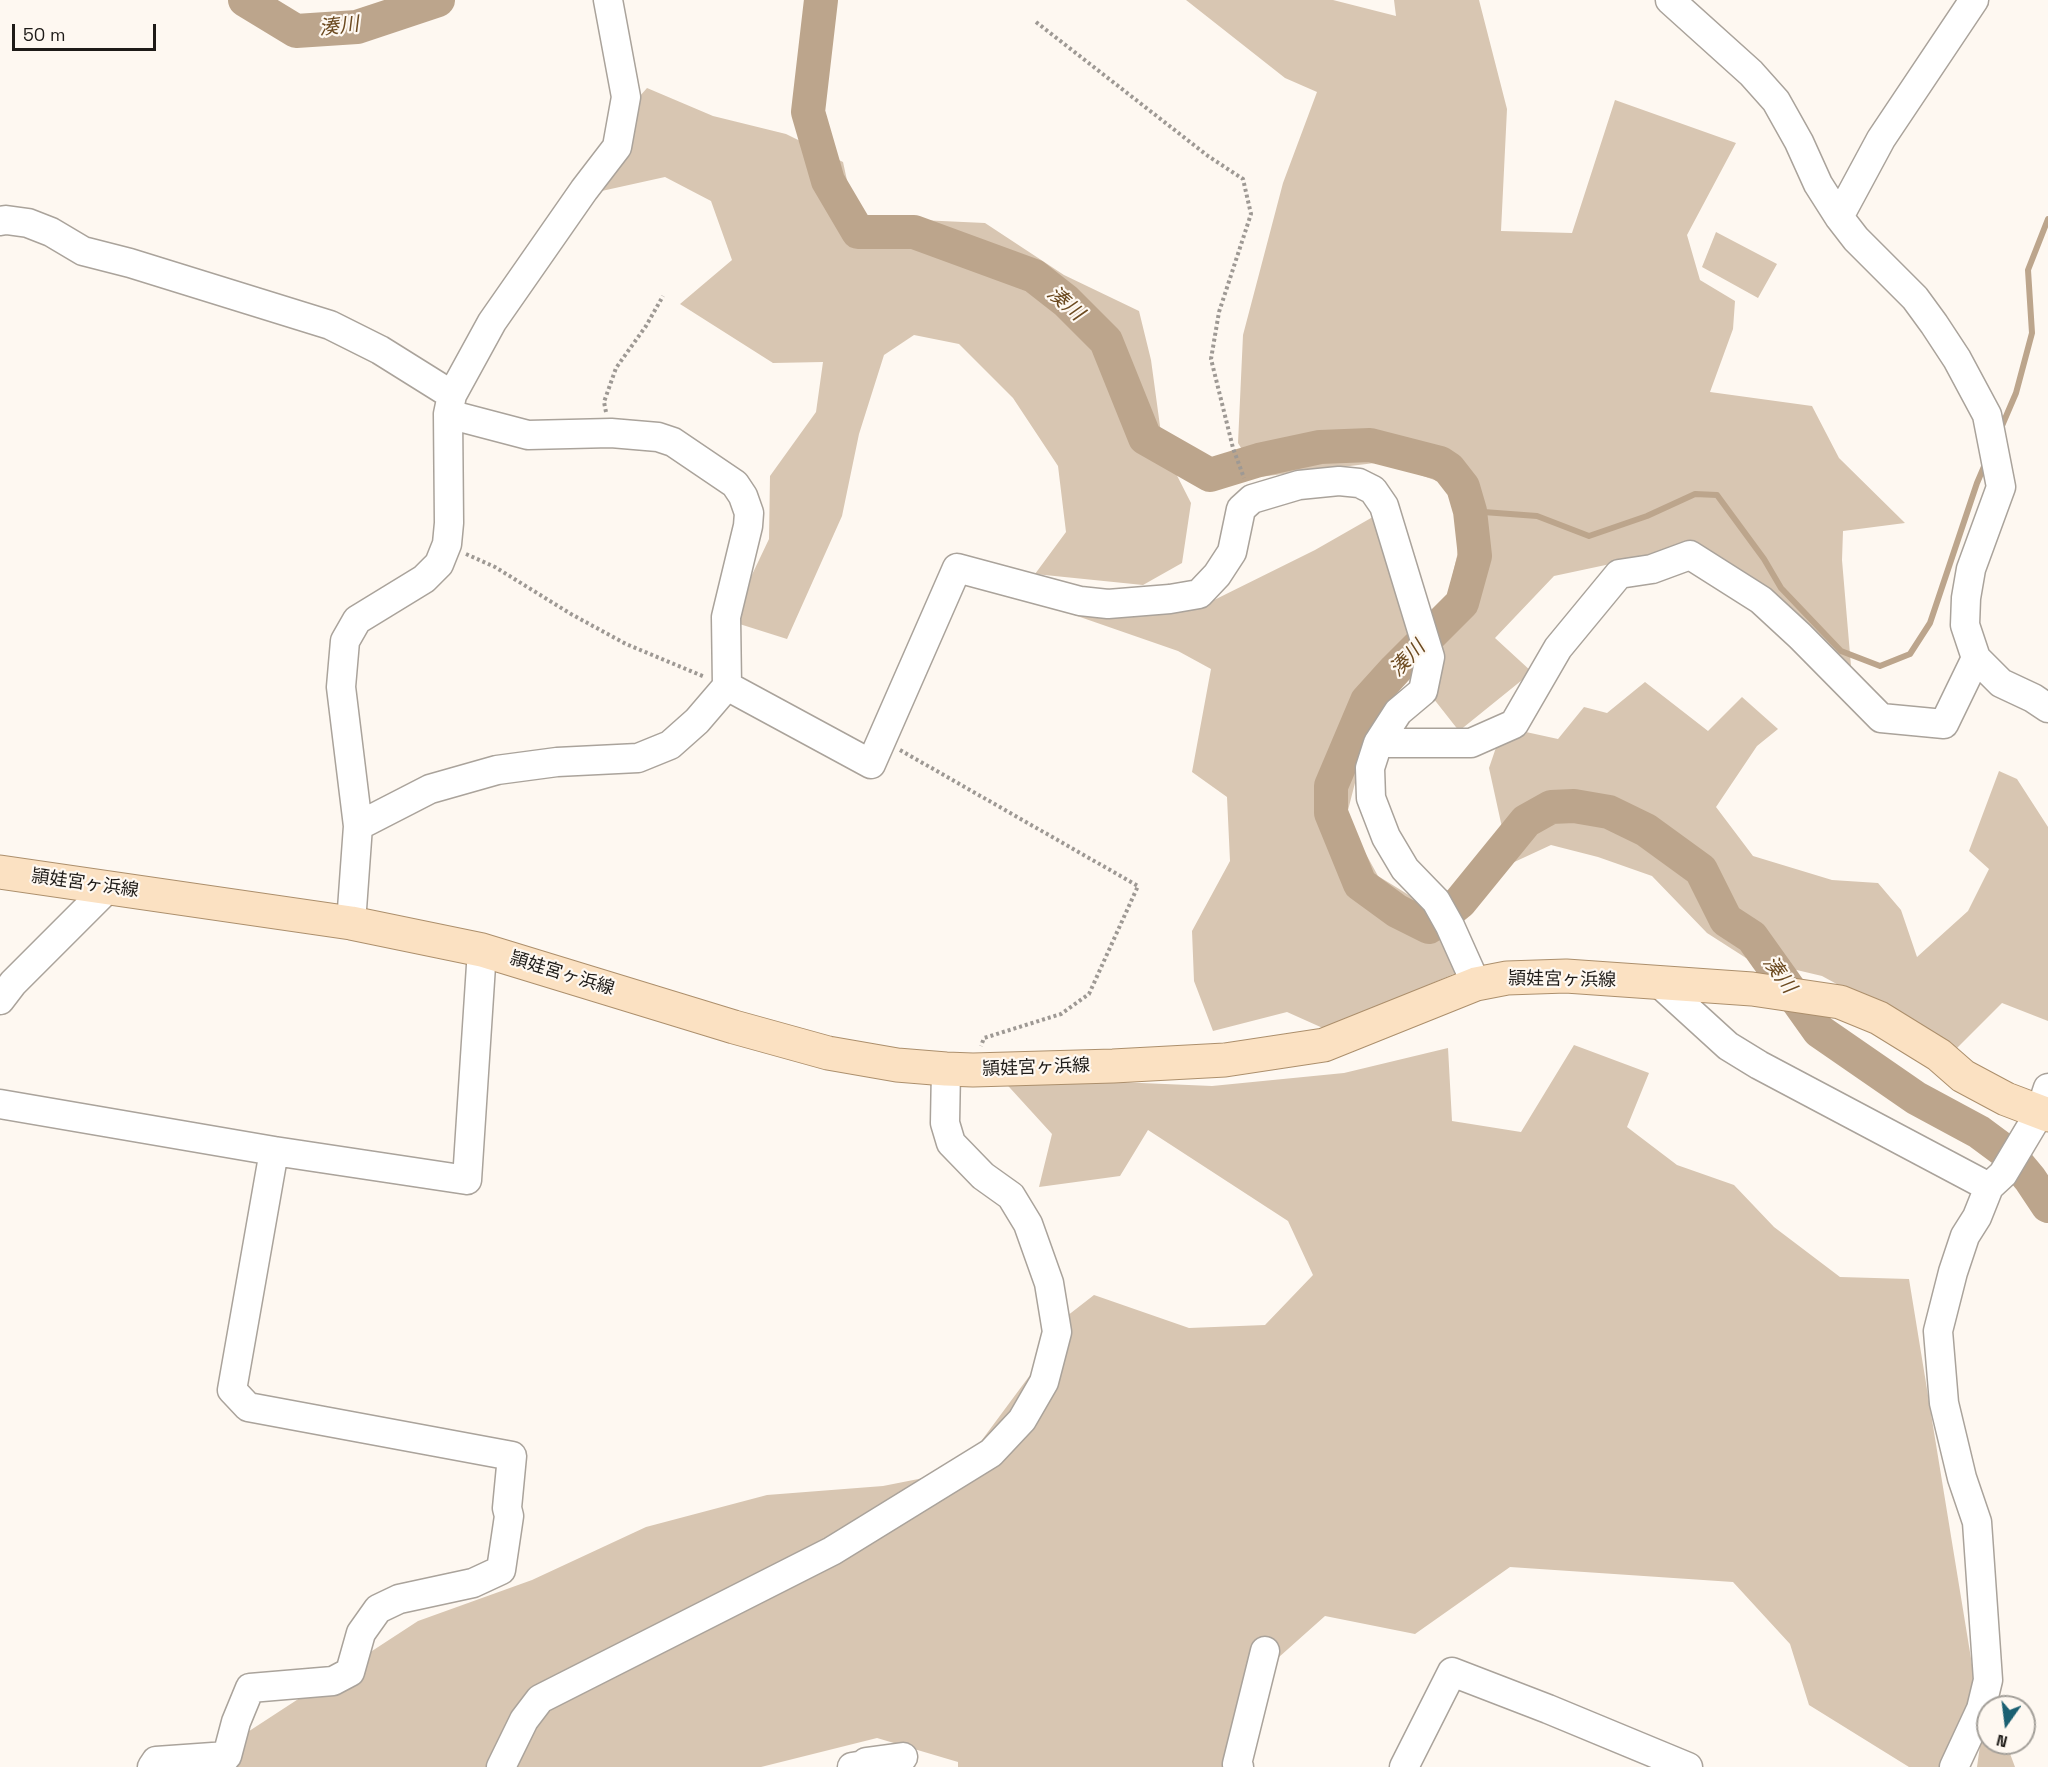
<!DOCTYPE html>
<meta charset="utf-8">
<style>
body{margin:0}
#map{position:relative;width:2048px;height:1767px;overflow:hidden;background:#fef8f1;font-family:"Space Grotesk",sans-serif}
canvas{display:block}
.north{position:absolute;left:1976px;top:1695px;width:60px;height:60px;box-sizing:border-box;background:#fef8f1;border:2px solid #a4a09a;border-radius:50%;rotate:194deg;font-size:16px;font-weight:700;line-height:24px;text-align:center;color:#1e1b18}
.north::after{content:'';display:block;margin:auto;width:21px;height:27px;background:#1b6072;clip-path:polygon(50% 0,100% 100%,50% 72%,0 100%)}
.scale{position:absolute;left:12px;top:24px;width:144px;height:27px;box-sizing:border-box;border:3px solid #1e1b18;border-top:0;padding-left:8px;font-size:18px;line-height:21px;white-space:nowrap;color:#1e1b18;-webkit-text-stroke:4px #fef8f1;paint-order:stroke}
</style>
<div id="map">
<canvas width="2048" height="1767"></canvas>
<div class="north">N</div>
<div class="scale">50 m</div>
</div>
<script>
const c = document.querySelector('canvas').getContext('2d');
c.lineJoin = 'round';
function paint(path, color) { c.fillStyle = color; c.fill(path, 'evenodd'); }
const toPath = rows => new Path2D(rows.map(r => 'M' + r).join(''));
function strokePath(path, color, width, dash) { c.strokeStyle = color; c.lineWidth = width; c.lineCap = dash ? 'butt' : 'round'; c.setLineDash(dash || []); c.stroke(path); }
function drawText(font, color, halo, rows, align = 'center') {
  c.font = font + ' "Space Grotesk","Noto Sans JP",sans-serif'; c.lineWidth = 4.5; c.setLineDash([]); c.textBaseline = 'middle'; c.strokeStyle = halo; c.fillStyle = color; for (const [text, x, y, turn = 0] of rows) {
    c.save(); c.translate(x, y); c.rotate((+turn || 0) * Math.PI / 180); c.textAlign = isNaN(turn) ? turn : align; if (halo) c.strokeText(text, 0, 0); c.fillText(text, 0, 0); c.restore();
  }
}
const green = toPath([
 [1186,0,1333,0,1396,16,1394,0,1479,0,1507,109,1501,231,1572,233,1615,100,1736,143,1687,235,1700,280,1735,301,1733,329,1710,392,1812,406,1839,458,1905,523,1843,531,1842,560,1851,666,1712,561,1615,563,1554,576,1495,638,1532,672,1459,731,1426,689,1457,556,1463,490,1383,462,1259,477,1238,443,1243,335,1283,183,1317,92,1285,78],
 [647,88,713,116,786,134,843,162,855,217,985,223,1064,275,1139,311,1151,360,1163,448,1191,503,1182,563,1143,585,1035,574,1066,532,1058,466,1013,398,959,344,914,335,884,355,859,434,842,516,787,639,730,621,769,539,770,476,816,412,823,362,773,363,680,304,732,260,711,201,665,177,579,196,609,131],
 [1716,232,1777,264,1758,298,1702,267],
 [1378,514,1409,605,1406,664,1366,740,1346,818,1378,876,1438,913,1477,964,1325,1029,1287,1012,1213,1031,1194,981,1192,931,1230,861,1227,797,1192,772,1211,669,1178,651,1057,609,1206,604,1315,550],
 [1645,682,1708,731,1742,697,1778,729,1757,746,1716,807,1753,856,1832,880,1878,883,1901,910,1917,957,1968,911,1989,869,1969,851,1999,771,2017,779,2048,827,2048,1021,2002,1003,1954,1051,1881,1008,1822,976,1746,958,1707,933,1652,876,1598,857,1551,845,1510,864,1489,768,1503,727,1558,739,1584,707,1607,713],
 [1574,1045,1649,1073,1627,1127,1677,1165,1734,1185,1774,1227,1840,1277,1909,1279,1975,1683,1960,1767,1909,1767,1809,1705,1790,1644,1733,1582,1510,1567,1415,1634,1325,1616,1260,1674,1233,1767,958,1767,958,1762,877,1738,761,1767,194,1767,418,1621,532,1580,646,1527,767,1495,883,1486,959,1471,1039,1363,1058,1323,1094,1295,1189,1328,1265,1325,1313,1275,1288,1221,1148,1130,1120,1176,1039,1187,1052,1134,1000,1077,1212,1086,1344,1073,1448,1048,1452,1121,1521,1132],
 [1987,1695,1988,1743,2006,1743,2015,1767,1977,1767]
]);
const stream = toPath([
 [2001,428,2016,393,2032,333,2028,270,2048,219],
 [1470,511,1537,516,1589,536,1647,516,1695,494,1717,495,1764,559,1781,588,1841,651,1880,666,1910,654,1930,623,1977,483,1986,462]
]);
const river = toPath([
 [245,0,296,31,357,27,438,0],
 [821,0,808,112,828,181,858,232,914,232,1034,276,1066,301,1106,341,1145,438,1210,475,1259,460,1320,447,1370,445,1440,463,1449,469,1463,487,1470,511,1475,556,1462,603,1395,670,1367,701,1331,786,1331,813,1360,884,1397,911,1429,927,1460,902,1526,821,1551,807,1574,806,1609,812,1646,830,1701,870,1726,920,1752,937,1819,1031,1916,1098,1979,1132,2010,1155,2030,1179,2048,1206]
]);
const path = toPath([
 [1036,22,1208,156,1243,179,1251,214,1219,312,1211,359,1233,448,1244,478],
 [606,412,604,402,616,368,646,326,663,296],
 [466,554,495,567,571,614,626,644,705,677],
 [900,750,1138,886,1089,994,1061,1014,984,1038,981,1046]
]);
const minor = toPath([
 [1670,0,1751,73,1776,101,1799,142,1818,184,1839,217,1856,239,1915,298,1934,324,1957,359,1987,415,2001,487,1971,569,1966,598,1965,625,1976,658,2001,683,2033,698,2048,708],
 [1839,217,1881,139,1974,0],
 [0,221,6,220,28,223,51,232,83,251,130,263,330,325,380,350,452,395],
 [727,686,871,764,957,568,1080,601,1108,604,1170,599,1199,594,1217,575,1232,552,1241,509,1252,499,1299,485,1339,481,1359,483,1373,490,1384,506,1430,657,1423,691,1398,712,1378,743],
 [358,826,430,789,497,770,557,762,638,758,670,745,697,721,727,686,726,617,748,526,749,513,743,496,735,484,673,442,658,437,611,433,528,435,448,414],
 [351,923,358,826,341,687,345,641,357,620,424,579,439,564,447,544,449,523,448,414,452,395,492,322,584,190,617,147,626,97,608,0],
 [1476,984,1450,926,1436,901,1405,869,1386,837,1371,798,1370,768,1378,743,1471,743,1514,724,1558,648,1619,574,1652,569,1690,555,1761,600,1800,636,1881,718,1944,724,1976,658],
 [1660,984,1728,1046,1759,1065,1989,1187],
 [0,1000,13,983,108,888],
 [0,1104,274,1151,467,1180,482,950],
 [152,1767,156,1761,227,1756,236,1722,250,1688,333,1681,350,1672,361,1633,378,1609,399,1599,473,1583,501,1570,509,1516,507,1508,512,1456,248,1407,232,1390,274,1151],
 [501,1767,524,1720,540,1699,832,1551,991,1453,1022,1420,1044,1382,1057,1332,1049,1283,1028,1224,1011,1196,983,1176,951,1143,945,1123,946,1069],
 [852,1767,864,1765,866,1762,903,1757],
 [1239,1767,1237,1764,1265,1651],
 [1404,1767,1452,1672,1548,1709,1688,1767],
 [1954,1767,1981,1709,1988,1680,1977,1522,1962,1478,1944,1403,1938,1331,1953,1272,1965,1236,1977,1217,1989,1187,2003,1174,2040,1112,2048,1088]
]);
const major = toPath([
 [0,872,351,923,482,950,734,1027,828,1053,897,1065,946,1069,973,1070,1113,1066,1225,1060,1324,1045,1476,984,1507,978,1566,976,1752,989,1840,1002,1879,1018,1939,1055,1963,1076,2006,1099,2048,1115]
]);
const streetNames = [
 ["頴娃宮ヶ浜線",85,884,8],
 ["頴娃宮ヶ浜線",562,974,17],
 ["頴娃宮ヶ浜線",1562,980,1],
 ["頴娃宮ヶ浜線",1036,1068,-2]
];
const waterNames = [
 ["湊川",339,27,-7],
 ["湊川",1065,304,41],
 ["湊川",1408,659,-46],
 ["湊川",1779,975,54]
];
paint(green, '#d8c6b2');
strokePath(stream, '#bca58c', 6);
strokePath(river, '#bca58c', 34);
strokePath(minor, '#aaa39b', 31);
strokePath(major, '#ac8f6c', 35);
strokePath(path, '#9e9994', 4, [3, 3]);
strokePath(minor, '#fff', 28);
strokePath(major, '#fbe1c2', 33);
drawText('18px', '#1e1b18', '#fef8f1', streetNames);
drawText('italic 20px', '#6c4a20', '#fef8f1', waterNames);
</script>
